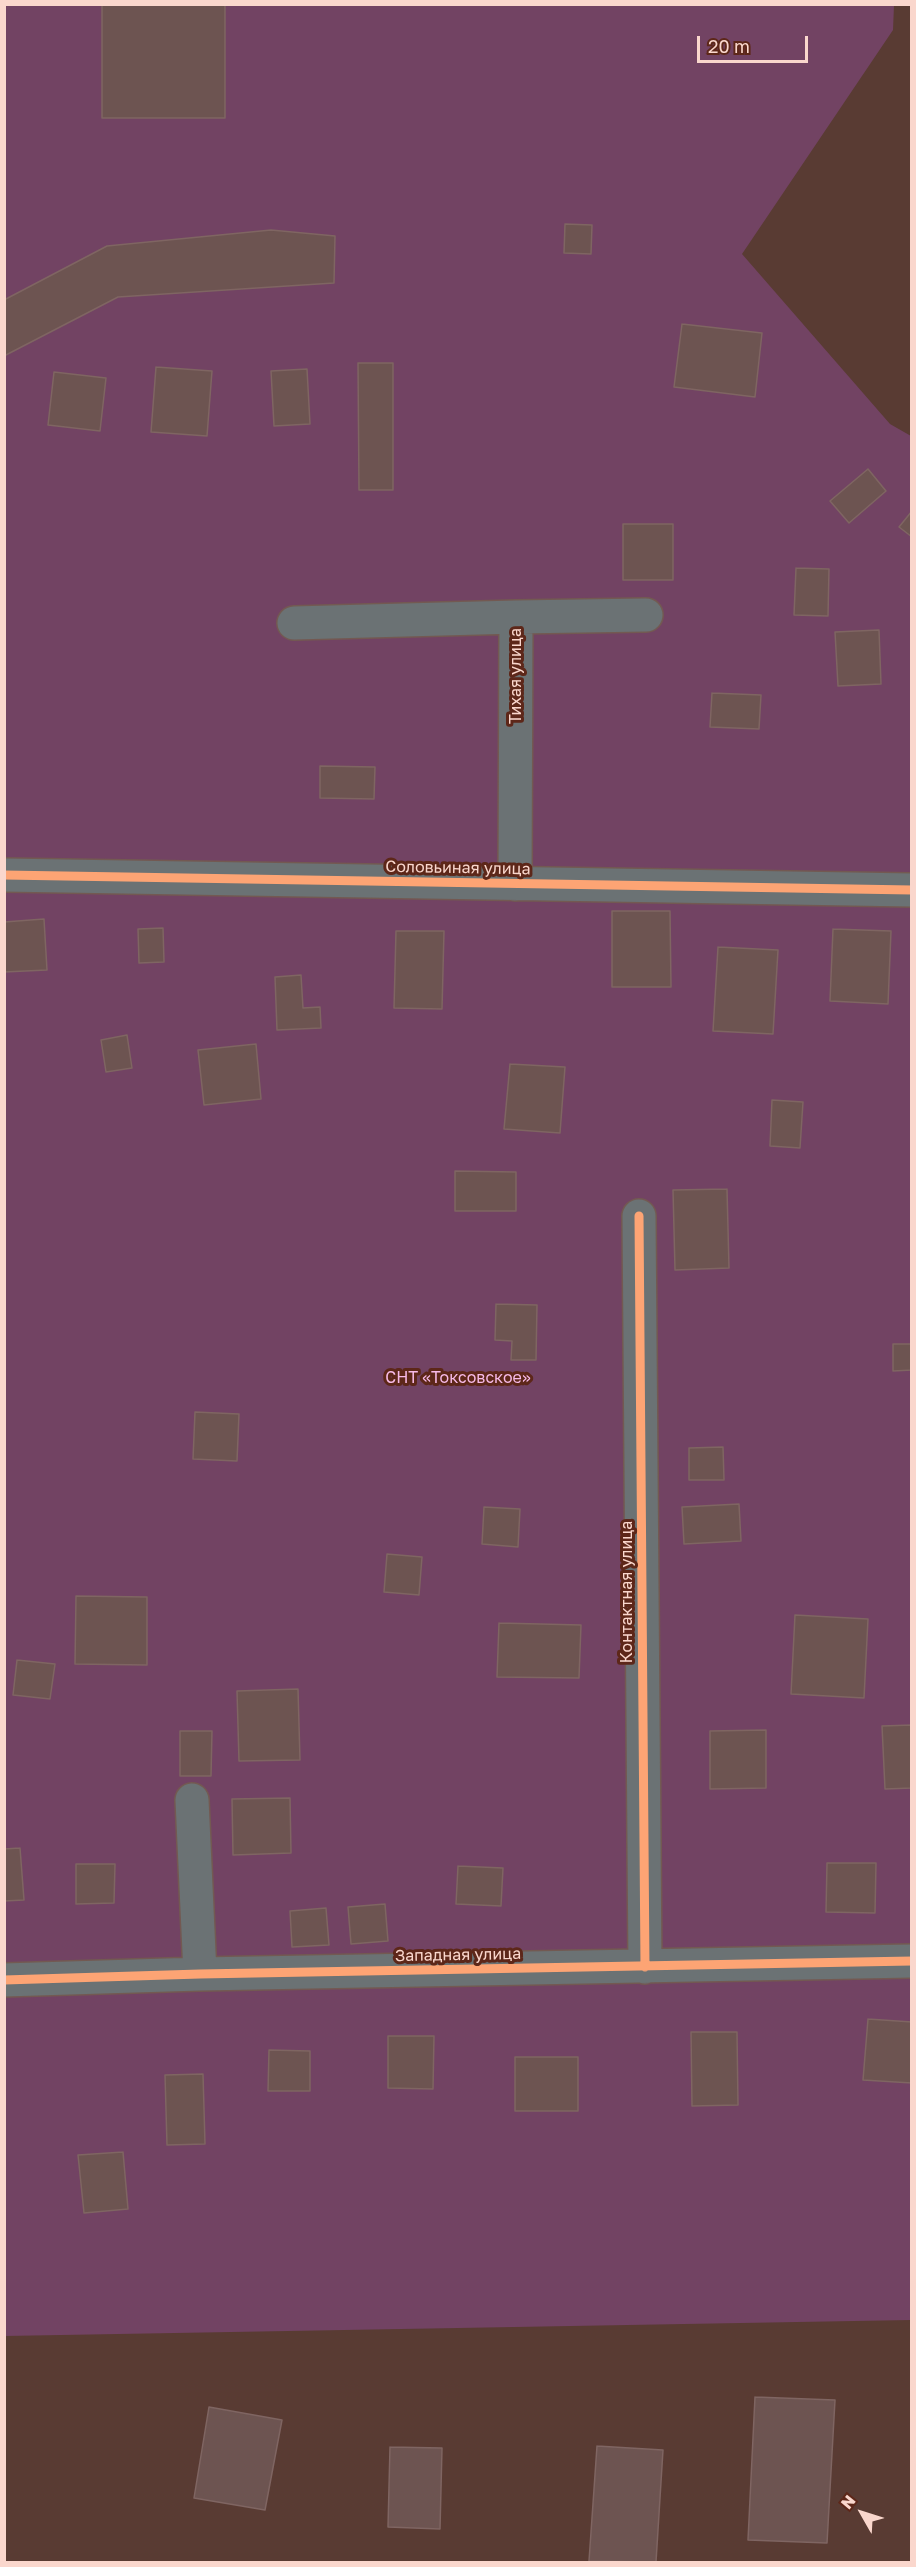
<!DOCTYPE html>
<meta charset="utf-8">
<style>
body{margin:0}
#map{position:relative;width:916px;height:2567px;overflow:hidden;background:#593b33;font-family:"Golos Text",sans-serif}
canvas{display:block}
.frame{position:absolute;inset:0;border:6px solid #fad7cd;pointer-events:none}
.north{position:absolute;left:832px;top:2483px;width:60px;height:60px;-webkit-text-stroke:4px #5d2719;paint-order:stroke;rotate:309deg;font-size:16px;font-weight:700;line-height:24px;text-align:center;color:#fad7cd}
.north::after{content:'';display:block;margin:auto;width:21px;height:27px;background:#fad7cd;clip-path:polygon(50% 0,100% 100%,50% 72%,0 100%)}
.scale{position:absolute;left:697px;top:36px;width:111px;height:27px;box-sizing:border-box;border:3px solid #fad7cd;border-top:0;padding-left:8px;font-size:18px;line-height:21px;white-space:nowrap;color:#fad7cd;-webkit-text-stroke:4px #5d2719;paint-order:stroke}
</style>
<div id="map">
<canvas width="916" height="2567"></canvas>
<div class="frame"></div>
<div class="north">N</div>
<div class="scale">20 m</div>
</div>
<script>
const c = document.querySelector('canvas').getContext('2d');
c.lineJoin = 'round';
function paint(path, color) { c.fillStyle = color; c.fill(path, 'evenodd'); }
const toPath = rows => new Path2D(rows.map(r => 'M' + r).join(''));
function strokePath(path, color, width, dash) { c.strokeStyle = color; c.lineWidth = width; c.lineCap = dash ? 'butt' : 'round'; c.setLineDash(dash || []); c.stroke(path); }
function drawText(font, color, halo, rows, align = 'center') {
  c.font = font + ' "Golos Text",sans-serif'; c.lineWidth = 6; c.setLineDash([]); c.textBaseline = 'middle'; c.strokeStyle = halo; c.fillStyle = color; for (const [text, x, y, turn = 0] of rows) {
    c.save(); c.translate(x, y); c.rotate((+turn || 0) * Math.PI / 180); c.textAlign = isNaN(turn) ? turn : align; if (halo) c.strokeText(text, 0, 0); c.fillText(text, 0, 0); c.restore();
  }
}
const green = toPath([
 [4,5,894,5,893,30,742,254,890,424,911,436,911,2320,5,2336]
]);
const building = toPath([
 [102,5,225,5,225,118,102,118,102,5],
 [565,224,592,225,591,254,564,253,565,224],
 [271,230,335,236,334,283,118,297,4,356,4,300,107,246,271,230],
 [682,324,762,333,755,397,674,387,682,324],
 [358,363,393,363,393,490,359,490,358,363],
 [156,367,212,371,207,436,151,432,156,367],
 [307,369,310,424,274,426,271,371,307,369],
 [54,372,106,378,100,431,48,425,54,372],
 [868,469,886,491,849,523,830,501,868,469],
 [912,511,912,537,899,527,912,511],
 [623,524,673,524,673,580,623,580,623,524],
 [796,568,829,569,828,616,794,615,796,568],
 [879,630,881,684,838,686,835,632,879,630],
 [712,693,761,695,759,729,710,727,712,693],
 [320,766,375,767,374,799,320,798,320,766],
 [612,911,670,911,671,987,612,987,612,911],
 [44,919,47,970,4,972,4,922,44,919],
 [163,928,164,962,139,963,138,929,163,928],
 [833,929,891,931,888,1004,830,1001,833,929],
 [396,931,444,931,442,1009,394,1008,396,931],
 [718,947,778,950,773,1034,713,1031,718,947],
 [301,975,303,1008,320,1007,321,1028,277,1030,275,977,301,975],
 [127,1035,132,1068,106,1072,101,1040,127,1035],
 [256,1044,261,1099,204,1105,198,1050,256,1044],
 [510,1064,565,1067,560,1133,504,1129,510,1064],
 [772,1100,803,1102,800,1148,770,1146,772,1100],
 [455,1171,516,1172,516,1211,455,1211,455,1171],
 [727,1189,729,1268,675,1270,673,1190,727,1189],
 [496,1304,537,1305,536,1360,511,1360,512,1341,495,1340,496,1304],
 [893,1344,912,1344,912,1370,893,1371,893,1344],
 [195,1412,239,1414,237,1461,193,1459,195,1412],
 [723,1447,724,1480,689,1480,689,1448,723,1447],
 [739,1504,741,1541,684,1544,682,1507,739,1504],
 [484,1507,520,1509,518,1547,482,1544,484,1507],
 [387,1554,422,1557,419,1595,384,1592,387,1554],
 [76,1596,147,1597,147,1665,75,1664,76,1596],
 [795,1615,868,1619,864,1698,791,1694,795,1615],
 [499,1623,581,1625,579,1678,497,1677,499,1623],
 [17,1660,55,1664,50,1699,13,1695,17,1660],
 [298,1689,300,1760,239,1761,237,1691,298,1689],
 [912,1725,912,1788,885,1789,882,1726,912,1725],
 [766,1730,766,1788,710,1789,710,1731,766,1730],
 [180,1731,212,1731,211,1776,180,1776,180,1731],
 [290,1798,291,1853,233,1855,232,1799,290,1798],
 [20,1848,24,1900,4,1901,4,1849,20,1848],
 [827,1863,876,1863,875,1913,826,1912,827,1863],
 [76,1864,115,1864,114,1903,76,1904,76,1864],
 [458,1866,503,1868,501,1906,456,1904,458,1866],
 [385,1904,388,1941,351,1944,348,1907,385,1904],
 [326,1908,329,1945,292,1947,290,1911,326,1908],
 [868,2019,912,2022,912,2083,863,2080,868,2019],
 [691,2032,737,2032,738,2105,692,2106,691,2032],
 [388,2036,434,2036,433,2089,388,2088,388,2036],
 [269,2050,310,2051,310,2091,268,2091,269,2050],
 [515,2057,578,2057,578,2111,515,2111,515,2057],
 [203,2074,205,2144,167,2145,165,2075,203,2074],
 [123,2152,128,2209,84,2213,78,2155,123,2152],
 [755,2397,835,2400,827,2543,748,2540,755,2397],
 [209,2407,282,2420,265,2510,194,2498,209,2407],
 [597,2446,663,2450,656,2562,589,2561,597,2446],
 [390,2447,442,2448,440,2529,388,2527,390,2447]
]);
const street = toPath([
 [516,617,646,615],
 [294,623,516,617,515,884],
 [4,875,912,890],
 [639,1216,645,1967],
 [192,1800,200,1974],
 [4,1980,200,1974,912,1961]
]);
const cycleway = toPath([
 [4,875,912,890],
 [639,1216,645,1967],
 [4,1980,200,1974,912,1961]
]);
const streetNames = [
 ["Тихая улица",516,676,-90],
 ["Соловьиная улица",458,868,1],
 ["Контактная улица",627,1592,-90],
 ["Западная улица",458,1955,-1]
];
const parkNames = [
 ["СНТ «Токсовское»",458,1378]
];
paint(green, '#724363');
paint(building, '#6d5451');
strokePath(building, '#7f6562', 1.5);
strokePath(street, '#735952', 36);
strokePath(street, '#6b7274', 33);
strokePath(cycleway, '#fda474', 9);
drawText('16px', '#fad7cd', '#5d2719', streetNames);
drawText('16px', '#f7bae8', '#5d2719', parkNames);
</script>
